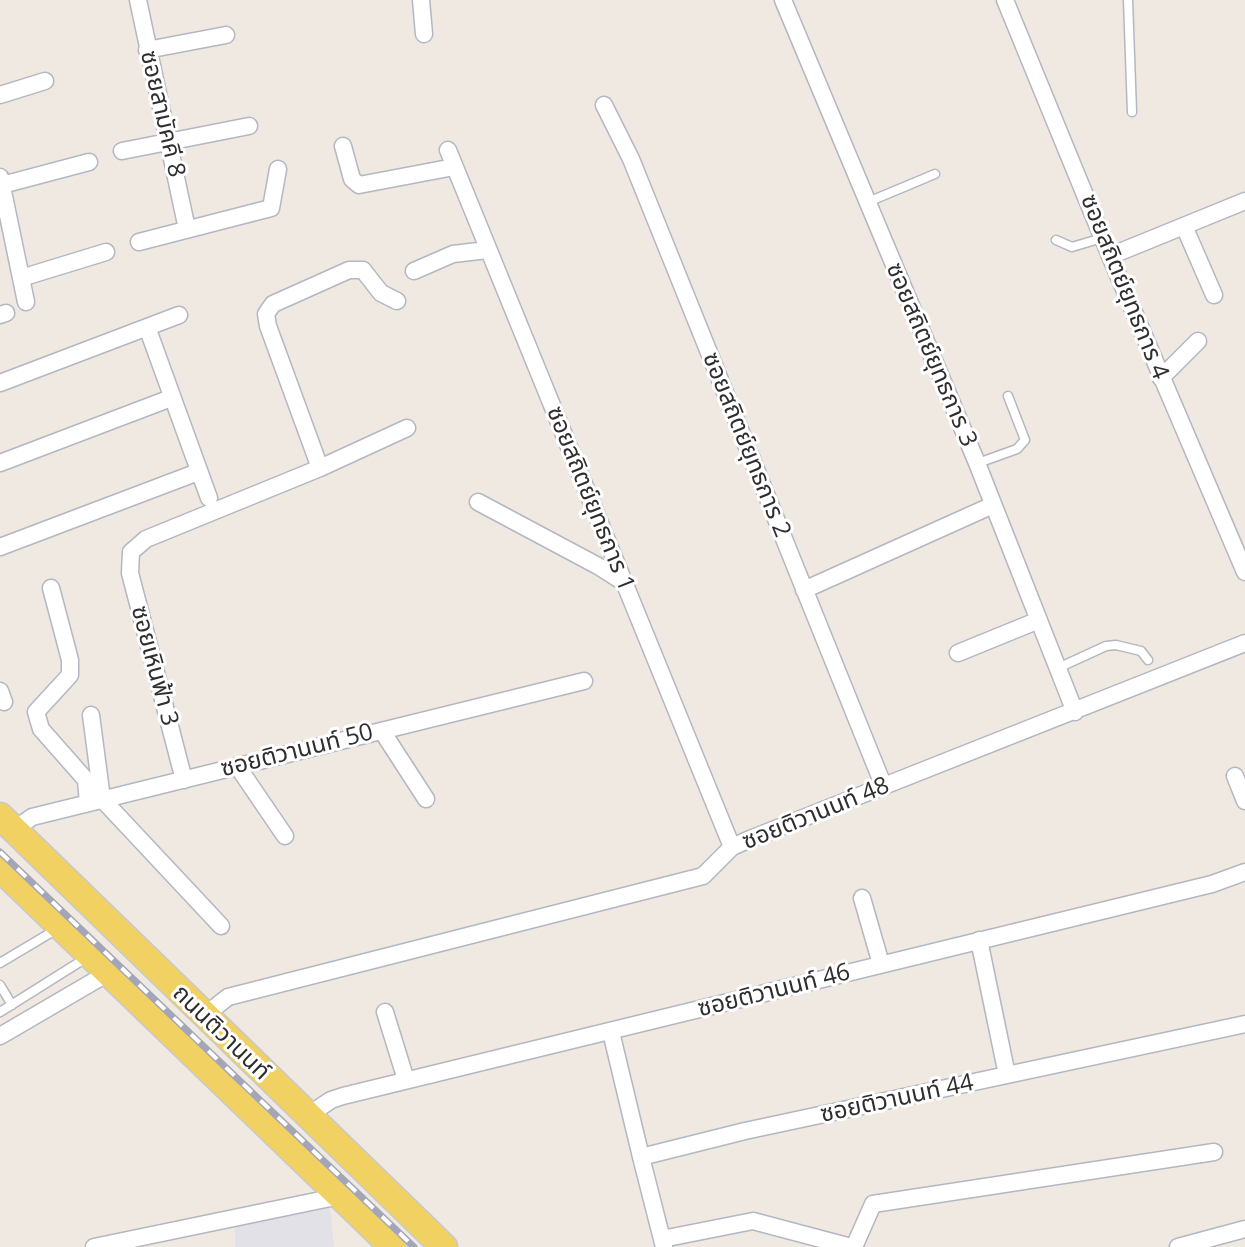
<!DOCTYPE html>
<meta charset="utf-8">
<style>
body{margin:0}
canvas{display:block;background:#efe9e1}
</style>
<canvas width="1245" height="1247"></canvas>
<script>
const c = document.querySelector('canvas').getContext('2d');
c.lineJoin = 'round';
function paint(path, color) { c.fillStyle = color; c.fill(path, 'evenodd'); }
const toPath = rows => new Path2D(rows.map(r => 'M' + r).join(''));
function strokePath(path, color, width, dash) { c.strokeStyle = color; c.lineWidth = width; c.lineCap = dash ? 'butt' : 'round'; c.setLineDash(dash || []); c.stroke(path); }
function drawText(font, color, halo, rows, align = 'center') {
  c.font = font + ' "Open Sans","Noto Sans Thai",sans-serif'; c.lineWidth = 6; c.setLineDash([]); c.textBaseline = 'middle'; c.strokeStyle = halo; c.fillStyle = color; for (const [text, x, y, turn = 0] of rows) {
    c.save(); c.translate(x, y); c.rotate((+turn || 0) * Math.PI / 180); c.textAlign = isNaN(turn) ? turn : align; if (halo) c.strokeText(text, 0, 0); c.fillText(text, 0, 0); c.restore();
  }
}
const industrial = toPath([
 [330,1205,334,1247,235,1247,235,1225]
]);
const service = toPath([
 [1128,0,1132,112],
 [868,202,935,174],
 [1056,240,1072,247,1102,238],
 [978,463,1017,449,1025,440,1008,396],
 [1058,668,1106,646,1116,645,1141,651,1148,660],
 [0,963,57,929],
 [0,985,12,1005],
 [0,1012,86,958]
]);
const minor = toPath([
 [138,0,187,229],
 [421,0,424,34],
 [783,0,977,463,1075,712],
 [1005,0,1110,256,1245,572],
 [147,50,226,35],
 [0,95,45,81],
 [604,105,631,159,884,787],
 [343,146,352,179,359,185,454,167],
 [448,150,732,847],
 [122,151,249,126],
 [0,177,26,302],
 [2,185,89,162],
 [1184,226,1214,295],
 [139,242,271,208,278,169],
 [1110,256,1245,201],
 [414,271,453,254,487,250],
 [21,278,106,252],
 [0,315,6,313],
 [147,327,209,498],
 [1161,378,1198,341],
 [0,383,179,315],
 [0,463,171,398],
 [320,468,268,326,266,314,273,304,349,270,363,270,381,293,397,301],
 [478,502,598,566,625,583],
 [0,547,198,472],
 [51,588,70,660,70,675,36,712,41,729,86,780,88,803],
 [804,590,993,505],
 [958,653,1039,620],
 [0,691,4,702],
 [91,715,102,799,221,926],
 [382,731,426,799],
 [238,767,285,836],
 [1235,776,1245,801],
 [184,780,130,573,131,552,146,539,320,468,407,428],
 [14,830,32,817,584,681],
 [862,898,881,964],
 [979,940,1007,1075],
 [385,1012,406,1080],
 [204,1016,228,997,703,876,732,847,750,839,1245,643],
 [611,1032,641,1157],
 [0,1036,108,973],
 [307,1116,331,1100,343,1096,1212,884,1245,872],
 [662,1239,753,1221,851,1247],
 [94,1247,340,1196],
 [664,1247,641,1157,745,1131,1245,1024],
 [854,1247,873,1204,1214,1152],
 [1178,1247,1245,1229]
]);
const primary = toPath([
 [0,816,444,1247],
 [0,868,393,1247]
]);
const rail = toPath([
 [0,852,414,1247]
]);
const streetNames = [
 ["ซอยสามัคคี 8",162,114,77],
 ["ซอยสถิตย์ยุทธการ 4",1124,287,68],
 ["ซอยสถิตย์ยุทธการ 3",931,355,67],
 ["ซอยสถิตย์ยุทธการ 2",746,445,68],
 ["ซอยสถิตย์ยุทธการ 1",590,499,68],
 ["ซอยเหินฟ้า 3",154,666,75],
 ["ซอยติวานนท์ 50",297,751,-14],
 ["ซอยติวานนท์ 48",816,814,-22],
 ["ซอยติวานนท์ 46",774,991,-14],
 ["ถนนติวานนท์",221,1033,44],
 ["ซอยติวานนท์ 44",897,1099,-12]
];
paint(industrial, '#e3e1e8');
strokePath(service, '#b4b7c1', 11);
strokePath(minor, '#b4b7c1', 19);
strokePath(primary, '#c9c9c9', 29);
strokePath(service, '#fff', 8);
strokePath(minor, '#fff', 16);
strokePath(primary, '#f2d163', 26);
strokePath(rail, '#a3a6b8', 7);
strokePath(rail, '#fff', 4, [12]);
drawText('24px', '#2e2e2e', '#fff', streetNames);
</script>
